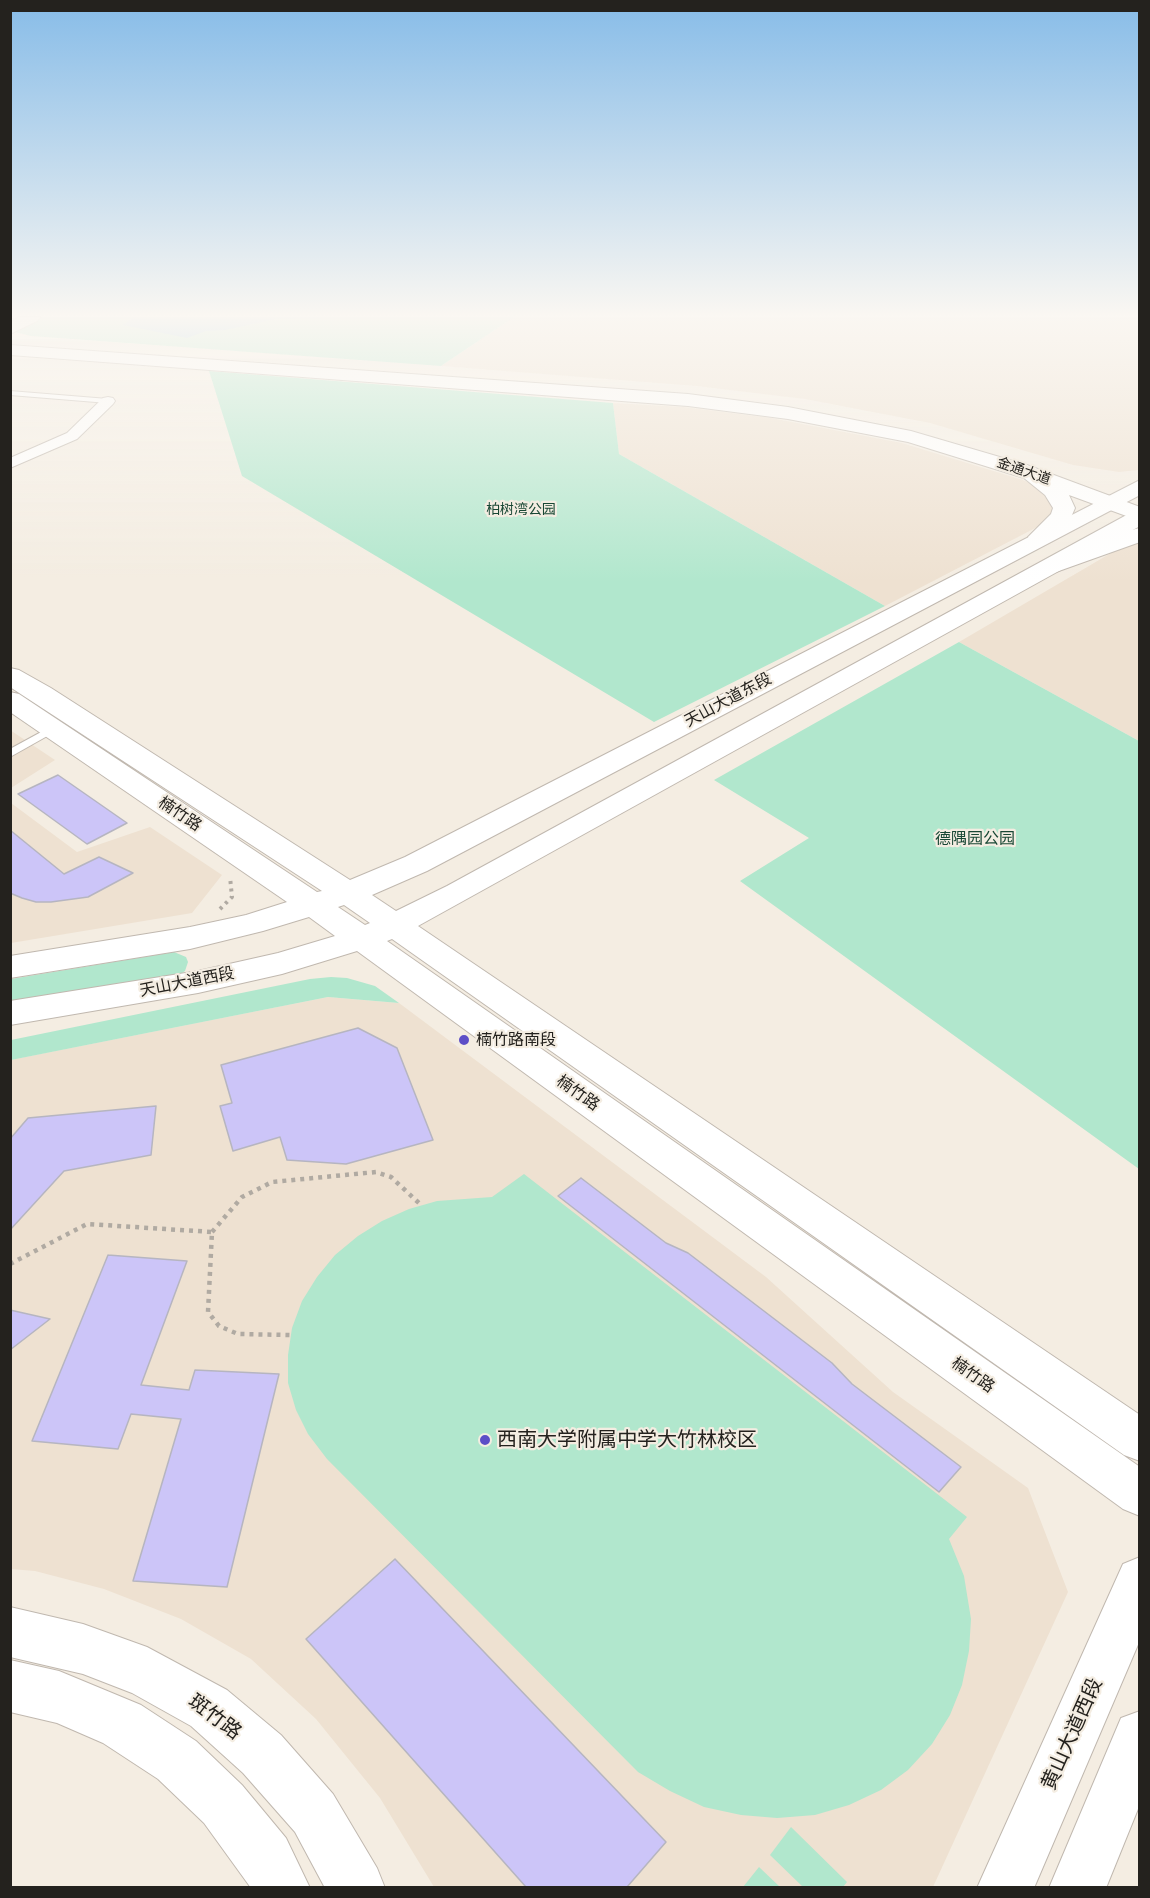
<!DOCTYPE html>
<meta charset="utf-8">
<style>
body{margin:0}
#map{position:relative;width:1150px;height:1898px;overflow:hidden;background:#f4ede2;font-family:"Public Sans",sans-serif}
canvas{display:block}
.frame{position:absolute;inset:0;border:12px solid #24221e;pointer-events:none}
</style>
<div id="map">
<canvas width="1150" height="1898"></canvas>
<div class="frame"></div>
</div>
<script>
const c = document.querySelector('canvas').getContext('2d');
c.lineJoin = 'round';
function paint(path, color) { c.fillStyle = color; c.fill(path, 'evenodd'); }
const toPath = rows => new Path2D(rows.map(r => 'M' + r).join(''));
function strokePath(path, color, width, dash) { c.strokeStyle = color; c.lineWidth = width; c.lineCap = dash ? 'butt' : 'round'; c.setLineDash(dash || []); c.stroke(path); }
function drawText(font, color, halo, rows, align = 'center') {
  c.font = font + ' "Public Sans","Noto Sans SC",sans-serif'; c.lineWidth = 4.5; c.setLineDash([]); c.textBaseline = 'middle'; c.strokeStyle = halo; c.fillStyle = color; for (const [text, x, y, turn = 0] of rows) {
    c.save(); c.translate(x, y); c.rotate((+turn || 0) * Math.PI / 180); c.textAlign = isNaN(turn) ? turn : align; if (halo) c.strokeText(text, 0, 0); c.fillText(text, 0, 0); c.restore();
  }
}
const built = toPath([
 [514,317,1139,317,1139,470,1119,472,1073,465,930,423,805,399,696,386,441,366],
 [613,403,684,407,771,418,902,443,1023,480,1042,489,1055,506,1052,514,1045,523,885,606,619,454],
 [1139,542,1139,741,959,642,1123,546],
 [10,730,55,760,11,788,10,788],
 [11,803,77,852,150,827,222,875,192,913,11,943],
 [328,997,399,1003,766,1277,893,1392,1028,1488,1068,1592,933,1887,434,1887,380,1798,316,1719,251,1659,181,1619,104,1589,35,1571,11,1569,10,1060]
]);
const green = toPath([
 [42,317,514,317,441,366,31,336,15,332,16,328,21,325],
 [209,371,613,403,619,454,885,606,654,722,242,476],
 [959,642,1139,741,1139,1169,740,881,809,838,714,780],
 [174,952,186,957,188,962,185,971,178,976,11,1005,11,979],
 [331,977,347,978,375,986,399,1003,328,997,11,1060,11,1040,310,979],
 [524,1174,967,1517,949,1539,964,1576,971,1619,969,1651,962,1685,950,1715,932,1744,908,1770,881,1790,849,1805,815,1815,777,1818,741,1815,704,1807,670,1791,638,1772,327,1459,308,1434,296,1410,288,1383,288,1355,292,1328,302,1301,317,1277,335,1255,358,1236,382,1221,409,1209,437,1201,492,1197],
 [791,1827,847,1882,843,1887,803,1887,770,1855],
 [759,1867,780,1887,743,1887]
]);
const water = toPath([
 [134,317,328,317,276,319,225,330,206,331,187,338,123,325]
]);
const building = toPath([
 [58,775,127,823,87,844,18,794,58,775],
 [10,830,64,874,99,857,133,873,88,897,51,902,36,902,22,898,10,893,10,830],
 [358,1028,397,1048,433,1140,346,1164,287,1160,280,1137,233,1151,220,1106,232,1103,221,1065,358,1028],
 [156,1106,151,1155,64,1171,10,1230,10,1139,28,1118,156,1106],
 [581,1178,666,1243,688,1253,832,1363,852,1384,961,1467,939,1492,558,1196,581,1178],
 [108,1255,187,1261,141,1385,189,1390,195,1370,279,1374,227,1587,133,1581,181,1419,131,1414,118,1449,32,1441,108,1255],
 [10,1310,50,1319,10,1350,10,1310],
 [395,1559,666,1842,627,1887,526,1887,306,1639,395,1559]
]);
const pathFar1 = toPath([
 [220,909,232,897,230,877]
]);
const path = toPath([
 [212,1232,242,1197,272,1182,376,1172,391,1177,421,1205],
 [10,1264,87,1224,212,1232,208,1312,219,1326,238,1334,291,1335]
]);
const lane = toPath([
 [10,391,108,399,111,401,108,403,10,395,10,391],
 [54,725,59,728,58,730,10,757,10,749,54,725]
]);
const street = toPath([
 [108,397,113,398,115,401,113,404,77,439,10,468,10,458,67,433,103,398,108,397]
]);
const secondary = toPath([
 [1140,480,1140,495,427,871,372,895,396,911,447,886,1132,512,1140,510,1140,526,418,926,1140,1415,1140,1461,1124,1455,392,939,387,941,1140,1467,1140,1516,1123,1509,357,951,282,974,198,993,10,1025,10,1001,198,971,278,953,335,936,309,917,263,931,190,949,10,978,10,956,190,927,246,915,287,902,10,712,10,692,19,694,317,892,322,891,10,687,10,668,19,670,51,688,350,880,405,857,1140,480],
 [344,905,370,923,365,925,338,907,344,905],
 [1140,1557,1140,1640,1034,1888,977,1888,1123,1564,1140,1557],
 [10,1607,83,1624,147,1647,227,1690,281,1735,333,1794,377,1868,385,1888,325,1888,295,1832,243,1773,191,1726,132,1693,83,1674,10,1657,10,1607],
 [10,1660,59,1671,141,1705,196,1741,242,1785,286,1838,310,1888,251,1888,204,1823,158,1779,103,1743,57,1723,10,1712,10,1660],
 [1140,1711,1140,1804,1106,1888,1049,1888,1121,1718,1140,1711]
]);
const primary = toPath([
 [19,317,40,317,37,321,10,334,10,322,19,317],
 [10,345,688,394,788,407,911,431,1027,465,1140,507,1140,521,1069,495,1075,508,1069,522,1047,542,1039,544,1031,542,1028,537,1051,514,1053,508,1045,495,1024,478,908,442,788,419,688,406,10,355,10,345],
 [1140,528,1140,542,1056,572,1048,570,1044,565,1048,560,1110,535,1140,528]
]);
const markers = [
 [464,1040,6,"#5c4ec7"],
 [485,1440,6,"#5c4ec7"]
];
const farStreetnames = [
 ["金通大道",1024,471,19]
];
const farParknames = [
 ["柏树湾公园",521,510]
];
const streetNames = [
 ["天山大道东段",728,700,-28],
 ["楠竹路",180,814,34],
 ["天山大道西段",187,982,-11],
 ["楠竹路",578,1093,35],
 ["楠竹路",973,1375,35]
];
const parkNames = [
 ["德隅园公园",975,839]
];
const poiNames = [
 ["楠竹路南段",476,1040]
];
const nearPoinames = [
 ["西南大学附属中学大竹林校区",497,1440]
];
const nearStreetnames = [
 ["斑竹路",215,1717,37],
 ["黄山大道西段",1072,1734,-66]
];
paint(built, '#eee1d1');
paint(green, '#b1e7cd');
paint(water, '#95c8e9');
paint(building, '#ccc5f8');
strokePath(building, '#b6b5c0', 1.5);
strokePath(lane, '#c0b8af', 2);
strokePath(street, '#c0b8af', 2);
strokePath(secondary, '#c0b8af', 2);
strokePath(primary, '#c0b8af', 2);
strokePath(pathFar1, '#b0aaa2', 4, [3, 4.5]);
strokePath(path, '#b0aaa2', 4.5, [4, 5]);
paint(lane, '#fff');
paint(street, '#fff');
paint(secondary, '#fff');
paint(primary, '#fff');
const sky = c.createLinearGradient(0, 0, 0, 583);
sky.addColorStop(0, '#87bce8');
sky.addColorStop(0.54, '#faf7f2');
sky.addColorStop(1, '#faf7f200');
c.fillStyle = sky;
c.fillRect(0, 0, 1150, 583);
for (const [x, y, r, color] of markers) { const dot = new Path2D(); dot.arc(x, y, r, 0, 2 * Math.PI); c.fillStyle = color; c.fill(dot); strokePath(dot, '#f4ede2', 2); }
drawText('14px', '#24221e', '#f4ede2', farStreetnames);
drawText('14px', '#194835', '#f4ede2', farParknames);
drawText('16px', '#24221e', '#f4ede2', streetNames);
drawText('16px', '#194835', '#f4ede2', parkNames);
drawText('16px', '#24221e', '#f4ede2', poiNames, 'left');
drawText('20px', '#24221e', '#f4ede2', nearPoinames, 'left');
drawText('20px', '#24221e', '#f4ede2', nearStreetnames);
</script>
